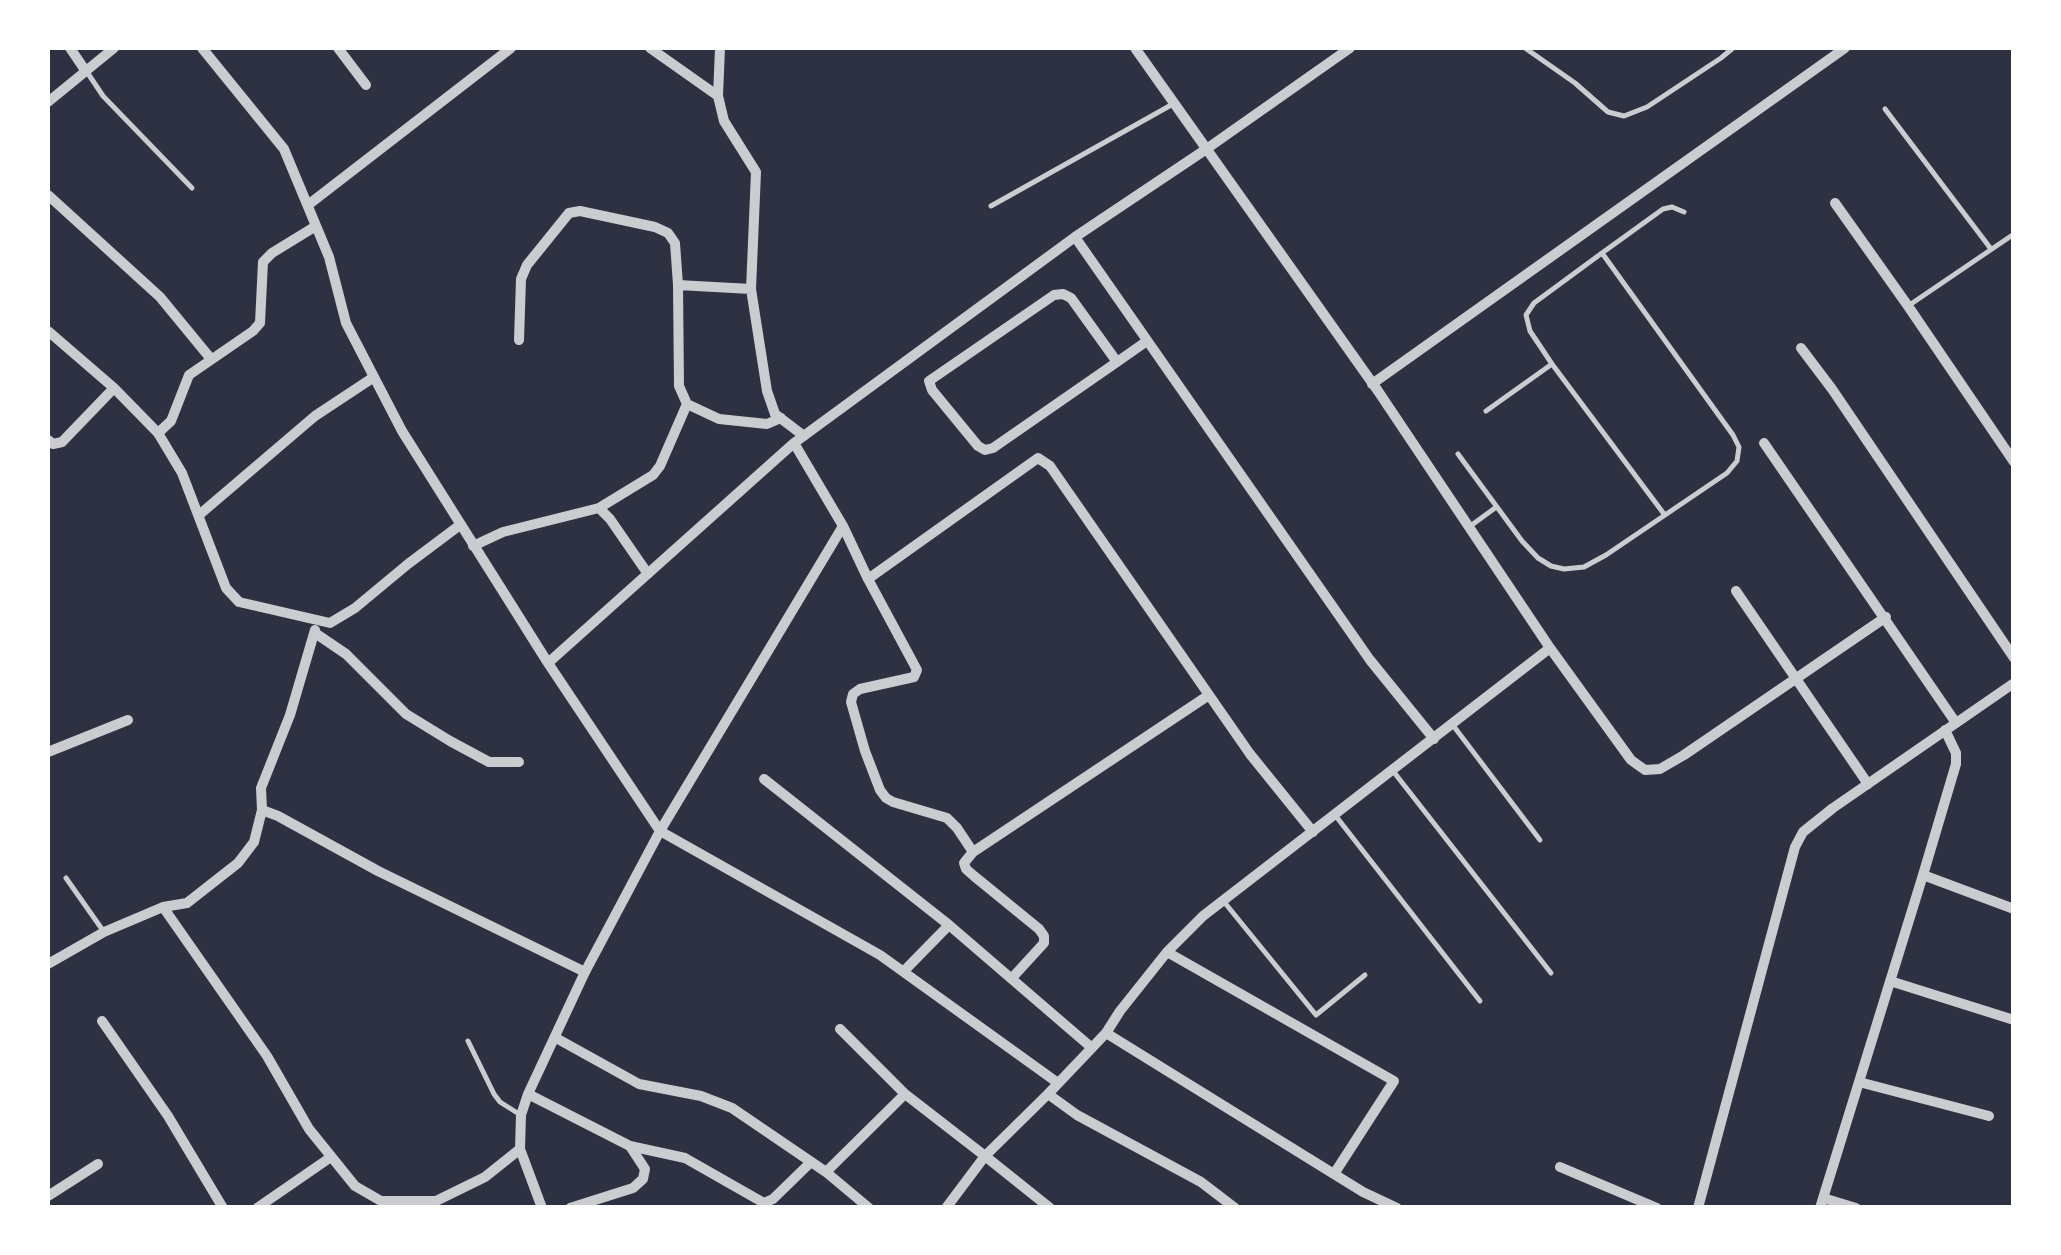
<!DOCTYPE html>
<style>
body{margin:0}
#map{position:relative;width:2061px;height:1255px;overflow:hidden;background:#2d3142;font-family:Karla,sans-serif}
canvas{display:block}
.frame{position:absolute;inset:0;border:50px solid #fff;pointer-events:none}
</style>
<div id="map">
<canvas width="2061" height="1255"></canvas>
<div class="frame"></div>
</div>
<script>
const c = document.querySelector('canvas').getContext('2d');
c.lineJoin = 'round';
const toPath = rows => new Path2D(rows.map(r => 'M' + r).join(''));
function strokePath(path, color, width, dash) { c.strokeStyle = color; c.lineWidth = width; c.lineCap = dash ? 'butt' : 'round'; c.setLineDash(dash || []); c.stroke(path); }
const service = toPath([
 [1525,48,1575,83,1608,112,1624,116,1647,107,1721,58,1733,48],
 [87,72,103,96,192,188],
 [1885,109,1991,249],
 [991,206,1173,104],
 [1602,253,1534,303,1526,315,1530,331,1552,364,1664,514],
 [1908,306,2014,234],
 [1486,411,1552,364],
 [1458,454,1522,541,1538,558,1551,566,1564,569,1584,567,1606,555,1727,473,1737,461,1739,447,1733,435,1602,253,1663,209,1672,207,1684,212],
 [1469,527,1495,508],
 [1452,724,1540,840],
 [1393,771,1551,973],
 [1335,815,1480,1001],
 [66,878,104,932],
 [1225,903,1316,1015,1365,975],
 [468,1041,494,1094,500,1102,519,1114]
]);
const minor = toPath([
 [70,48,85,70],
 [202,48,284,149,329,257,346,323,402,431,548,663],
 [338,48,366,85],
 [650,48,718,96],
 [720,48,718,96,724,121,756,172,751,289,767,391,775,414,804,436],
 [1135,48,1378,391,1550,648,1631,760,1645,770,1660,769,1684,755,1886,617],
 [48,102,114,48],
 [48,195,160,297,211,359],
 [1835,203,1908,306,2014,462],
 [308,205,511,48],
 [1075,237,1370,660,1434,739],
 [678,285,679,386,687,404,719,419,767,424,781,418],
 [48,331,114,388,62,442,53,444,48,440],
 [519,340,521,279,527,265,569,213,580,211,655,227,668,233,675,243,678,285,751,289],
 [1801,348,1832,389,2014,658],
 [1117,362,1071,298,1063,294,1054,295,929,381,932,390,978,446,985,450,993,448,1117,362,1147,341],
 [1372,384,1845,48],
 [114,388,158,433,182,473,226,588,239,602,330,623,355,608,408,564,460,525],
 [158,433,171,421,189,375,253,331,260,323,263,262,272,253,316,226],
 [1764,443,1956,723],
 [599,508,653,475,660,466,687,404],
 [199,515,315,416,374,377],
 [843,526,868,579,1038,458,1050,466,1250,754,1313,832],
 [473,546,503,532,599,508,610,519,648,574],
 [868,579,917,670,914,677,860,689,853,694,851,702,865,751,880,790,886,798,893,802,947,818,957,828,973,852],
 [1736,591,1868,784],
 [315,633,346,654,406,714,450,741,489,762,519,762],
 [1945,730,1956,753,1956,764,1923,875,2014,909],
 [48,752,128,720],
 [764,779,949,925,1092,1048],
 [262,810,261,788,290,715,315,630],
 [163,907,187,903,238,863,254,842,262,810,278,816,378,871,585,972],
 [1167,952,1394,1081,1334,1174],
 [48,964,104,932,163,907,267,1056,309,1129,355,1186,381,1201,436,1201,485,1177,520,1149],
 [904,971,949,925],
 [1012,978,1044,943,1044,936,1039,929,974,876,966,869,964,863,973,852,1209,695],
 [1890,981,2014,1020],
 [102,1021,168,1116,223,1208],
 [840,1029,905,1094],
 [1106,1033,1363,1192,1397,1208],
 [556,1038,639,1084,701,1096,732,1108,826,1172,869,1208],
 [1859,1082,1989,1116],
 [1058,1083,880,955,660,831,548,663,794,443,1075,237,1205,150,1350,48],
 [528,1094,630,1146,645,1169,643,1179,633,1188,570,1208],
 [1048,1094,985,1156,1050,1208],
 [630,1146,685,1158,764,1203,773,1199,811,1162],
 [1560,1167,1657,1208],
 [826,1172,905,1094,985,1156,946,1208],
 [48,1196,98,1164],
 [1823,1198,1856,1208],
 [257,1208,331,1157],
 [542,1208,520,1149,521,1115,528,1094,585,972,660,831,843,526,794,443],
 [1235,1208,1201,1182,1077,1115,1048,1094,1106,1033,1120,1011,1167,952,1203,916,1550,648],
 [1698,1208,1795,847,1803,832,1833,808,2014,683],
 [1820,1208,1923,875]
]);
strokePath(service, '#caccd0', 5);
strokePath(minor, '#caccd0', 10);
</script>
